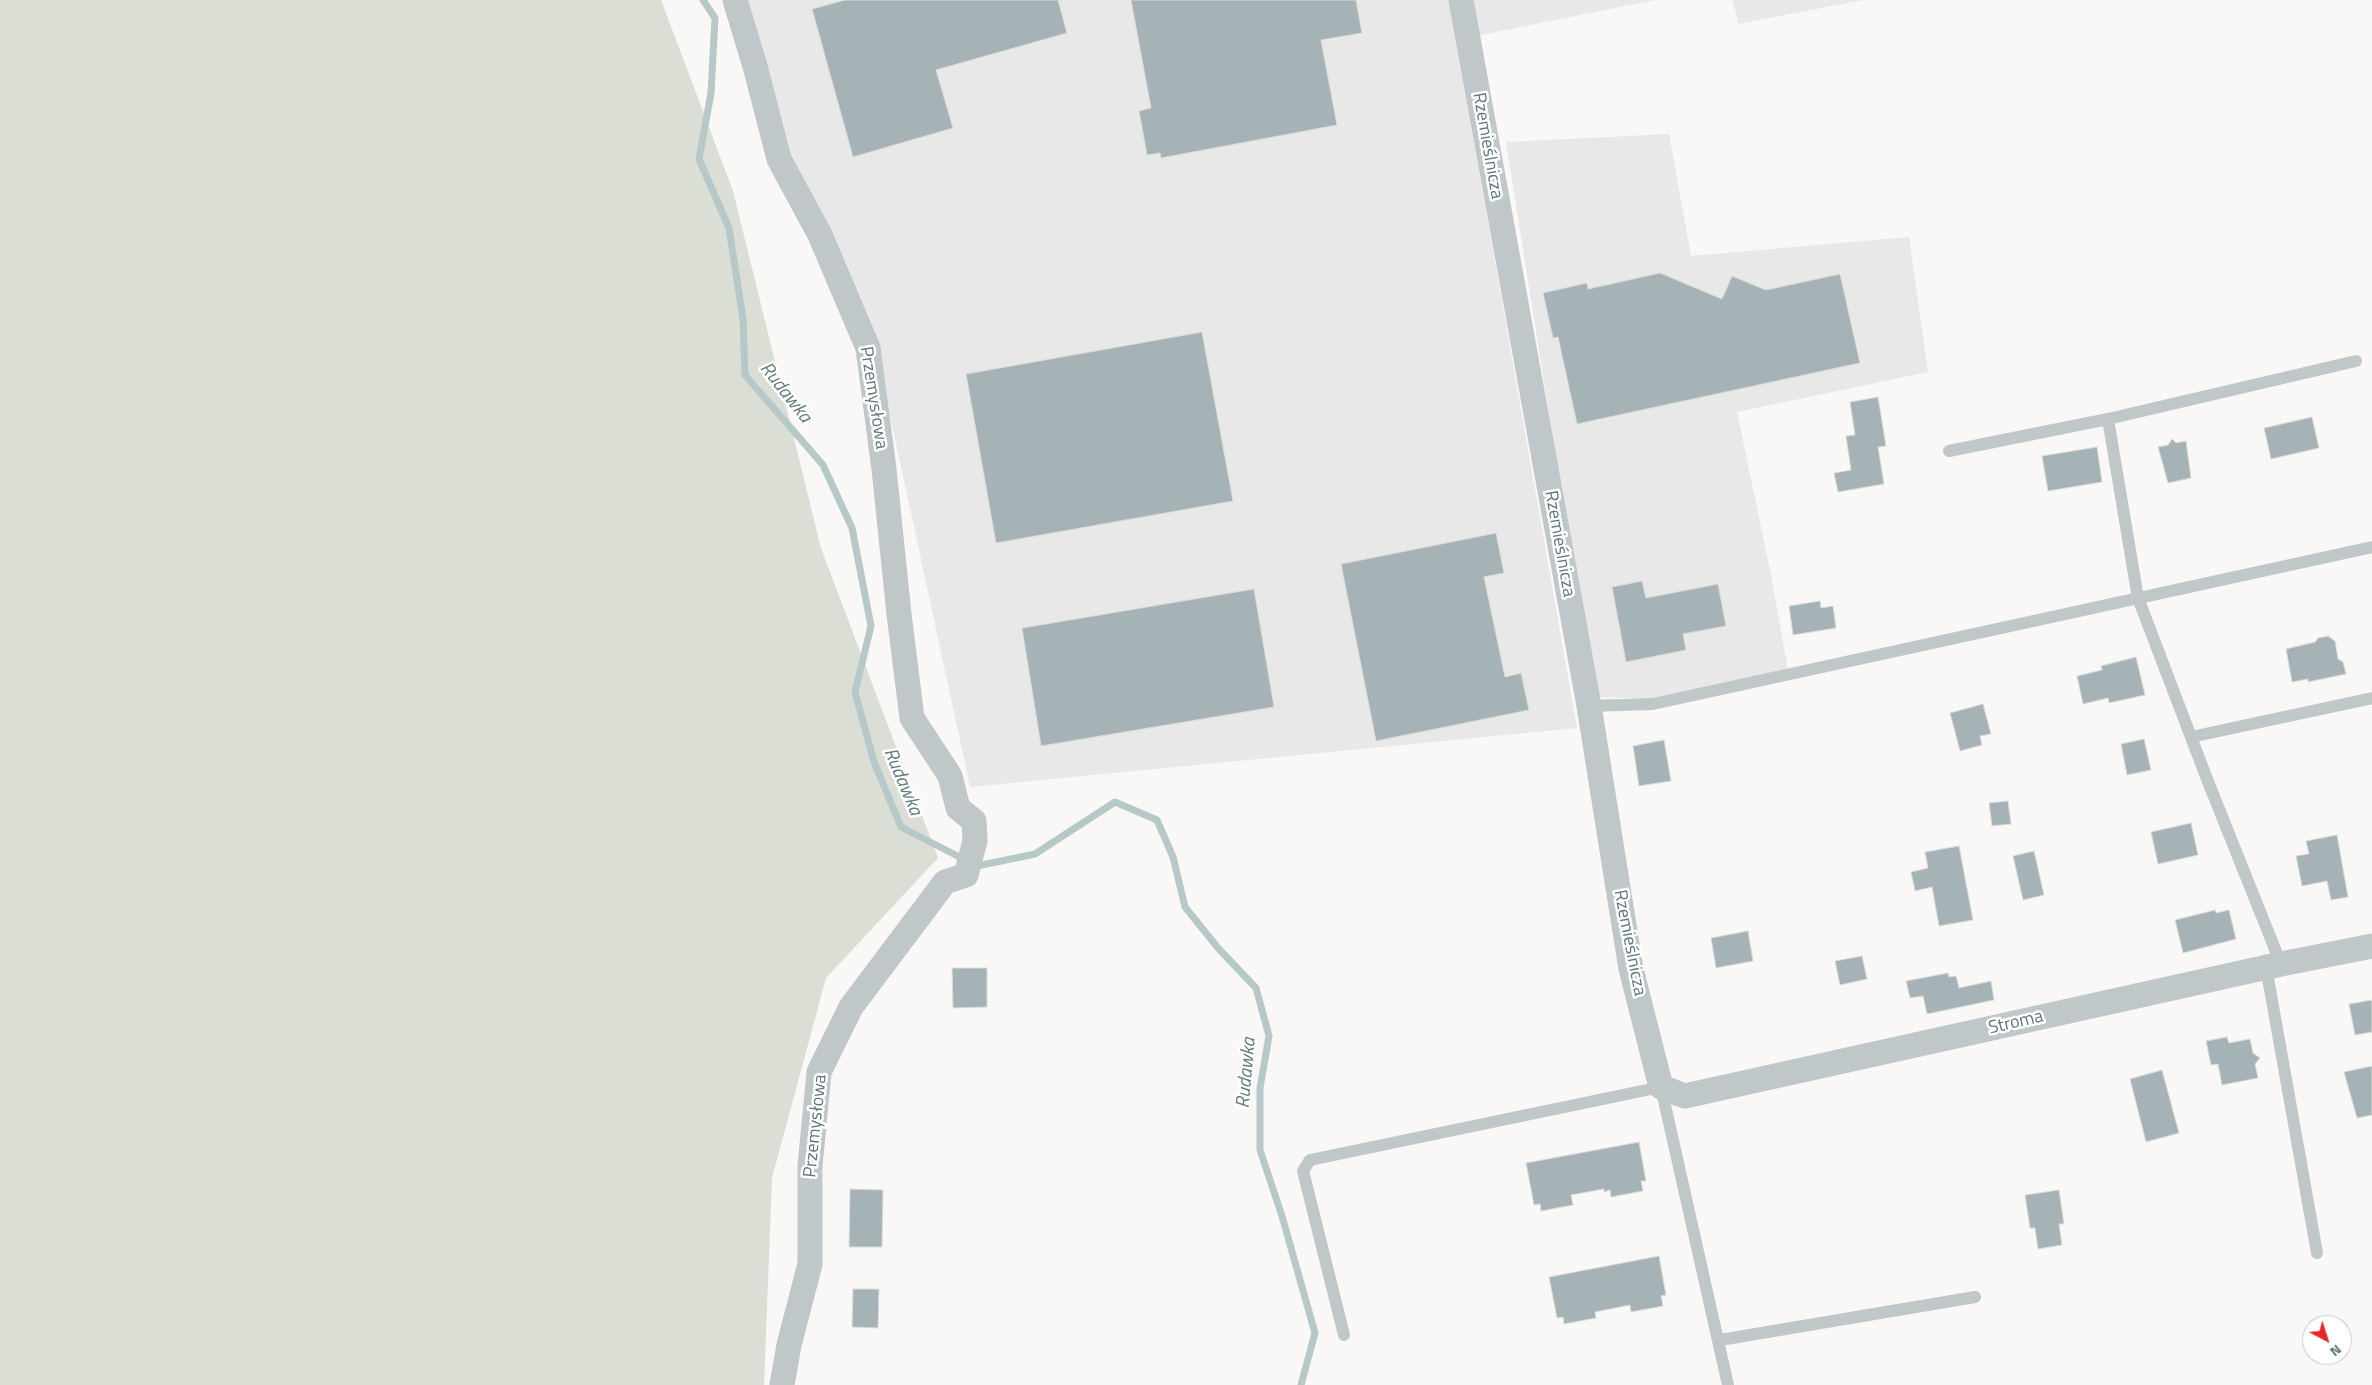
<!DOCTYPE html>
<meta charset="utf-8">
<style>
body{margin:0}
#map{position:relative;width:2372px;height:1385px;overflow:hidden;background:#f9f8f6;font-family:"Titillium Web",sans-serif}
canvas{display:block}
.north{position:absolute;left:2302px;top:1315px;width:50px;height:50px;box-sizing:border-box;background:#fff;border:1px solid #bfc8cb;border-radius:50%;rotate:140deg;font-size:14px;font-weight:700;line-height:20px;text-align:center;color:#5e767c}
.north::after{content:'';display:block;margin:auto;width:18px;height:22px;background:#e82828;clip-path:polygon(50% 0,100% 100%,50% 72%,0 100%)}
</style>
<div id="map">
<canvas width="2372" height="1385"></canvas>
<div class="north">N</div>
</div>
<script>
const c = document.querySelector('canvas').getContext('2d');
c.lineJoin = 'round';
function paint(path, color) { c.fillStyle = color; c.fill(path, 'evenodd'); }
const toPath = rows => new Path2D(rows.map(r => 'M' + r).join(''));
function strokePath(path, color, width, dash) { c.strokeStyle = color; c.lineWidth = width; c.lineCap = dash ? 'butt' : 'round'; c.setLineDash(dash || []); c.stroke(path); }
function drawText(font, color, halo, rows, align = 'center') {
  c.font = font + ' "Titillium Web",sans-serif'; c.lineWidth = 5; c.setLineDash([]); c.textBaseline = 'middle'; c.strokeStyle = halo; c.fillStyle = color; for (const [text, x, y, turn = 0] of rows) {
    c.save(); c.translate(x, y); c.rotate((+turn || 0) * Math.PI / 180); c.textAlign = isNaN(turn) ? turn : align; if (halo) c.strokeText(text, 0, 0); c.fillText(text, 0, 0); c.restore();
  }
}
const built = toPath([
 [748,0,1449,0,1577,728,970,787,874,341,787,149],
 [1472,0,1655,0,1476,36],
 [1733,0,1863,0,1738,24],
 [1669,134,1691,256,1909,237,1928,372,1737,412,1771,575,1788,670,1653,699,1594,697,1506,142]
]);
const green = toPath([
 [0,0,661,0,733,191,821,548,938,858,826,978,772,1178,764,1385,0,1385]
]);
const stream = toPath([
 [703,0,715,18,711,93,699,159,729,228,743,319,745,375,823,465,852,528,871,626,855,692,874,762,901,827,977,866,1035,854,1115,802,1157,820,1173,857,1185,907,1218,948,1256,988,1269,1036,1260,1088,1260,1150,1282,1216,1315,1333,1301,1385]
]);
const building = toPath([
 [845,0,1058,0,1067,33,936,70,953,128,853,157,812,9,845,0],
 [1131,0,1356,0,1362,33,1321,40,1337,125,1161,158,1160,153,1147,155,1139,111,1151,108,1131,0],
 [1660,273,1722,299,1732,276,1766,290,1840,274,1860,363,1577,424,1558,337,1553,338,1543,293,1587,283,1588,289,1660,273],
 [1202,332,1233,501,996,543,966,374,1202,332],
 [1878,397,1886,446,1878,447,1884,484,1838,492,1834,473,1851,470,1846,436,1855,435,1850,402,1878,397],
 [2312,417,2319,448,2271,459,2264,428,2312,417],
 [2172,439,2176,443,2186,441,2191,478,2168,483,2158,447,2168,445,2172,439],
 [2097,447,2102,482,2048,491,2042,456,2097,447],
 [1496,533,1504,573,1484,577,1505,677,1521,673,1529,710,1376,741,1341,564,1496,533],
 [1642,581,1646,598,1718,584,1726,626,1683,634,1686,650,1626,662,1612,587,1642,581],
 [1254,589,1274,707,1041,746,1022,628,1254,589],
 [1820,601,1821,608,1833,606,1836,628,1793,635,1789,606,1820,601],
 [2328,636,2335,641,2338,659,2343,662,2346,674,2308,682,2308,679,2292,682,2286,649,2315,642,2318,638,2328,636],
 [2136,657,2145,695,2109,703,2108,698,2083,704,2077,676,2102,670,2101,666,2136,657],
 [1983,704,1991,734,1980,736,1982,745,1960,751,1950,713,1983,704],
 [2144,739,2151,770,2127,775,2121,744,2144,739],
 [1664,740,1671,781,1639,786,1633,746,1664,740],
 [2008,801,2011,824,1992,826,1989,803,2008,801],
 [2191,823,2198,855,2158,864,2151,832,2191,823],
 [2337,835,2348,897,2331,900,2327,881,2302,886,2296,856,2309,854,2306,841,2337,835],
 [1959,846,1973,920,1939,926,1932,887,1915,891,1911,872,1928,868,1925,852,1959,846],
 [2034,851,2044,895,2023,900,2013,856,2034,851],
 [2215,910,2216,913,2229,910,2236,939,2183,953,2175,920,2215,910],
 [1748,931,1753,961,1716,968,1711,938,1748,931],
 [1862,956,1867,979,1840,985,1835,961,1862,956],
 [952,968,987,968,987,1007,953,1008,952,968],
 [1948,973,1949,977,1956,976,1959,988,1991,981,1994,1000,1927,1014,1923,996,1910,998,1906,981,1948,973],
 [2372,1000,2372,1032,2355,1035,2349,1004,2372,1000],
 [2227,1037,2229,1043,2250,1039,2253,1053,2260,1058,2255,1064,2258,1078,2222,1085,2218,1064,2211,1065,2206,1041,2227,1037],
 [2372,1066,2372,1115,2357,1118,2344,1072,2372,1066],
 [2162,1070,2179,1133,2146,1142,2130,1079,2162,1070],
 [1639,1142,1646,1181,1641,1181,1643,1191,1611,1197,1610,1190,1604,1192,1604,1189,1571,1195,1573,1205,1541,1211,1540,1204,1534,1205,1526,1163,1639,1142],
 [850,1189,883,1190,882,1247,849,1247,850,1189],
 [2059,1190,2064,1224,2059,1224,2062,1245,2038,1249,2035,1228,2030,1228,2025,1195,2059,1190],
 [1659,1256,1666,1295,1661,1296,1663,1306,1631,1312,1630,1305,1595,1312,1596,1318,1564,1324,1563,1317,1557,1318,1549,1277,1659,1256],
 [853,1289,879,1289,878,1328,852,1327,853,1289]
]);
const service = toPath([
 [2108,419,2356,361],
 [1949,451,2108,419,2138,598,2207,779,2281,964],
 [1589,706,1653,704,2372,547],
 [2191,737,2372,698],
 [2266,967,2317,1253],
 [1344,1335,1303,1171,1310,1160,1661,1087,1728,1385],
 [1720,1340,1975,1297]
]);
const minor = toPath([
 [735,0,755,66,779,159,820,235,868,348,884,469,899,614,912,718,950,776,958,808,974,821,975,841,966,875,945,882,851,1007,819,1072,810,1166,810,1264,789,1345,782,1385],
 [1461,0,1589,706,1631,969,1661,1087,1685,1096,2281,964,2372,946]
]);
const streetNames = [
 ["Rzemieślnicza",1487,146,80],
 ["Przemysłowa",873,398,81],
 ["Rzemieślnicza",1559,544,80],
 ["Rzemieślnicza",1629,943,79],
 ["Stroma",2016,1023,-13],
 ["Przemysłowa",816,1126,-84]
];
const waterNames = [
 ["Rudawka",785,393,52],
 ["Rudawka",902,782,67],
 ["Rudawka",1247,1073,-85]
];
paint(built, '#e7e8e7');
paint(green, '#daded5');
strokePath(stream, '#b6c8c8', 7);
paint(building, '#a6b3b6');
strokePath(building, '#dbdad9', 1);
strokePath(service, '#c0c7c9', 12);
strokePath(minor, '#c0c7c9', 25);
drawText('18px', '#5e767c', '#fff', streetNames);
drawText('italic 19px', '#5e7b7c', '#fff', waterNames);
</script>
